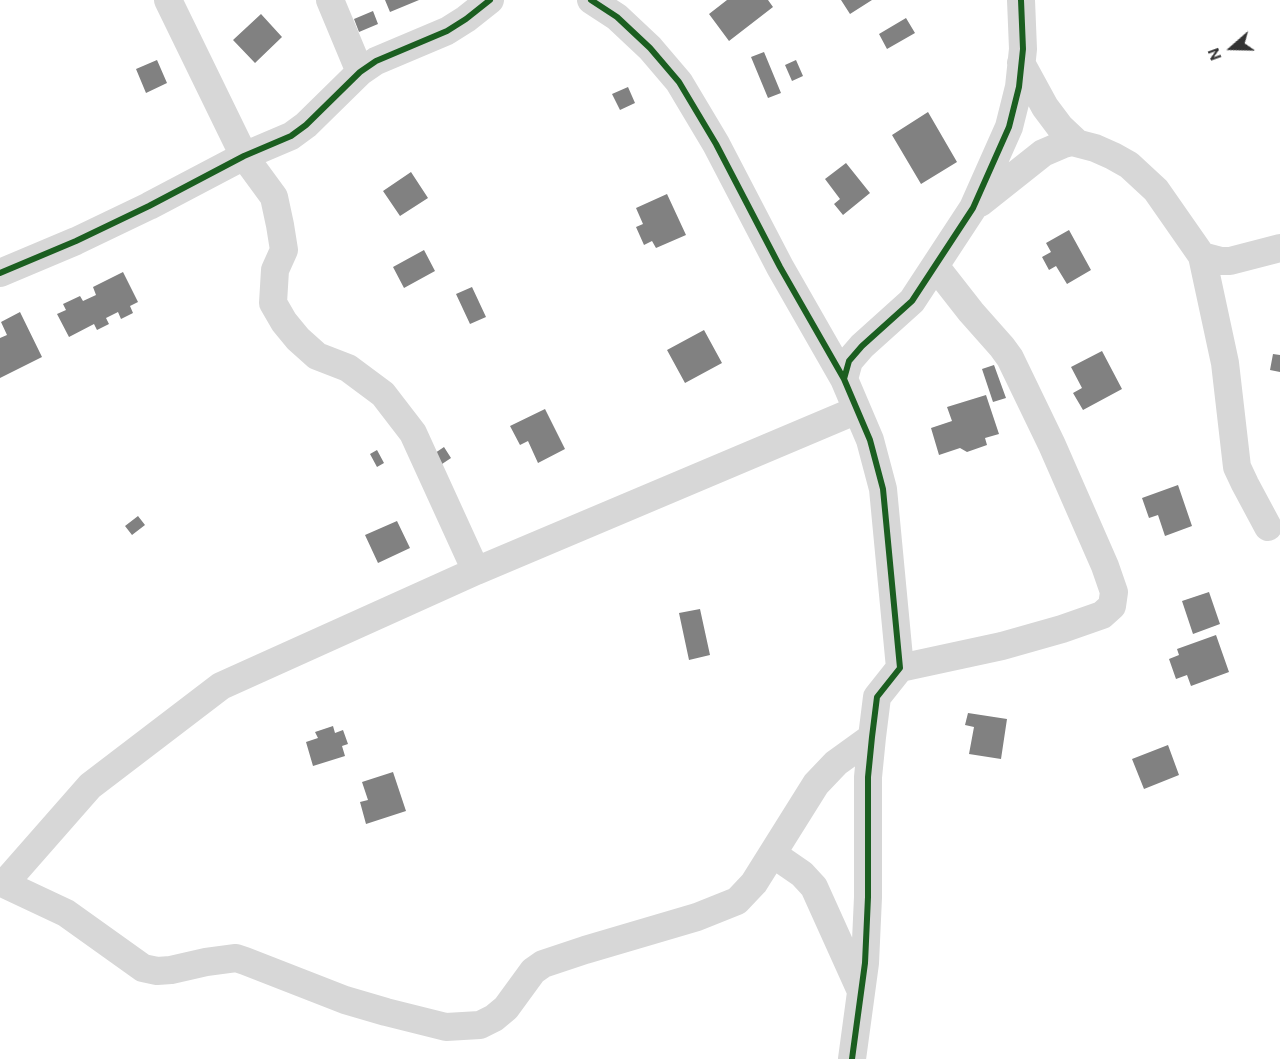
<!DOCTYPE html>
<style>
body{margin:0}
#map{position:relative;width:1280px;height:1059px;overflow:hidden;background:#fff;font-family:"DM Sans",sans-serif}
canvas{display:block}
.north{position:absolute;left:1202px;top:18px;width:60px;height:60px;-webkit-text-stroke:4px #fff;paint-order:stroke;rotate:250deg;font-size:16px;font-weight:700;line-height:24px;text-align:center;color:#333}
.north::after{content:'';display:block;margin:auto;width:21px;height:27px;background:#333;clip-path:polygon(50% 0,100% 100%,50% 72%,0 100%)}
</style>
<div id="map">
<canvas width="1280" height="1059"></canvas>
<div class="north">N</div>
</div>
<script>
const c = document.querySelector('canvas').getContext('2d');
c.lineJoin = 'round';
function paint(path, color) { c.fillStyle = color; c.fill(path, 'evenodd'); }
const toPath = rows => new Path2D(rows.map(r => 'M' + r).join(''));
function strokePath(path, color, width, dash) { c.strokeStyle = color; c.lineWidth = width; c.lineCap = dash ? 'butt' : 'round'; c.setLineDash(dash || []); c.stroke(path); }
const building = toPath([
 [385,0,419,0,390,12],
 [727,0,768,0,773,7,729,41,709,14],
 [841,0,872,0,850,14],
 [373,11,378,24,359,32,354,19],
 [261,14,282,37,255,63,233,40],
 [906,18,915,33,887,49,879,34],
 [764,52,781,93,768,98,751,57],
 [157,60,167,83,146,93,136,69],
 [796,60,803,76,792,81,785,65],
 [628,87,635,103,620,110,612,94],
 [928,112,957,162,921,184,892,135],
 [846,163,870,193,843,215,834,204,840,199,825,179],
 [411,172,428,198,400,216,383,191],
 [667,194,686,235,656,248,652,241,644,245,636,227,643,224,636,208],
 [1069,230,1091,270,1067,284,1056,266,1049,270,1042,257,1051,252,1046,243],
 [424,250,435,271,404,288,393,267],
 [123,272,138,302,130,306,133,313,121,319,118,312,106,318,109,324,97,330,94,324,69,337,57,314,66,310,63,304,80,296,83,301,96,295,93,287],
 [472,287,486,317,470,324,456,294],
 [20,312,42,357,0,378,0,338,7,335,1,322],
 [704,330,722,363,685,383,667,350],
 [1102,351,1122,389,1083,410,1073,393,1082,388,1071,367],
 [1273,354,1280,355,1280,372,1270,370],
 [994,365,1006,398,993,402,982,369],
 [986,395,999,434,985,438,987,445,967,452,960,448,939,455,931,428,952,421,947,407],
 [545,409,565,449,538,463,528,441,520,445,510,426],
 [444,447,451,458,442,464,435,453],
 [377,450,384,463,377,467,370,454],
 [1178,485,1192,526,1165,536,1158,515,1149,518,1142,498],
 [138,516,145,525,132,535,125,526],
 [397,521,410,548,378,563,365,535],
 [1209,592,1220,624,1193,634,1182,601],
 [700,609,710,655,689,660,679,613],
 [1216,635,1229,672,1191,686,1187,675,1176,679,1169,659,1179,655,1177,649],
 [968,713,1007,719,1001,759,969,754,974,727,965,725],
 [333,726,335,733,343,730,348,744,342,746,345,756,313,766,306,742,318,738,315,732],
 [1168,745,1179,775,1144,789,1132,759],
 [393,772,406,811,366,824,360,802,368,800,362,782]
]);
const minor = toPath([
 [168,0,244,156,274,197,280,225,284,250,275,270,273,303,284,322,298,339,317,356,348,368,383,394,413,433,476,571],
 [330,0,360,72],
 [591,0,617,17,650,48,679,82,716,144,780,267,844,379],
 [1021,63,1045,107,1060,127,1077,143],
 [980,203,1043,153,1064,144,1072,142,1095,148,1113,156,1129,165,1156,190,1202,256,1225,363,1237,467,1245,484,1268,527],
 [1202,256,1221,261,1230,261,1280,248],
 [0,273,76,241,149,206,244,156,291,136,306,125,360,72,376,61,447,31,466,19,490,0],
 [900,668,1002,646,1062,629,1102,615,1112,606,1114,592,1105,566,1052,445,1010,358,1002,347,971,312,935,266],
 [773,854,802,874,814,887,860,989],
 [0,882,66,913,143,968,157,971,171,970,206,962,236,958,245,961,345,1000,386,1012,446,1027,480,1025,494,1018,506,1008,533,971,543,964,585,950,697,917,737,901,754,883,816,784,836,763,872,737],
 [4,884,90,786,221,686,476,571,857,410],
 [852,1059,865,963,868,897,868,777,872,737,877,697,900,668,883,489,870,440,844,379,849,361,862,346,912,301,973,208,1009,127,1019,87,1023,49,1021,0]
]);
const cycleway = toPath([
 [591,0,617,17,650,48,679,82,716,144,780,267,844,379],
 [0,273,76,241,149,206,244,156,291,136,306,125,360,72,376,61,447,31,466,19,490,0],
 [852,1059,865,963,868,897,868,777,872,737,877,697,900,668,883,489,870,440,844,379,849,361,862,346,912,301,973,208,1009,127,1019,87,1023,49,1021,0]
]);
paint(building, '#818181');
strokePath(minor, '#d7d7d7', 28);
strokePath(cycleway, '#1b5e20', 6);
</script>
